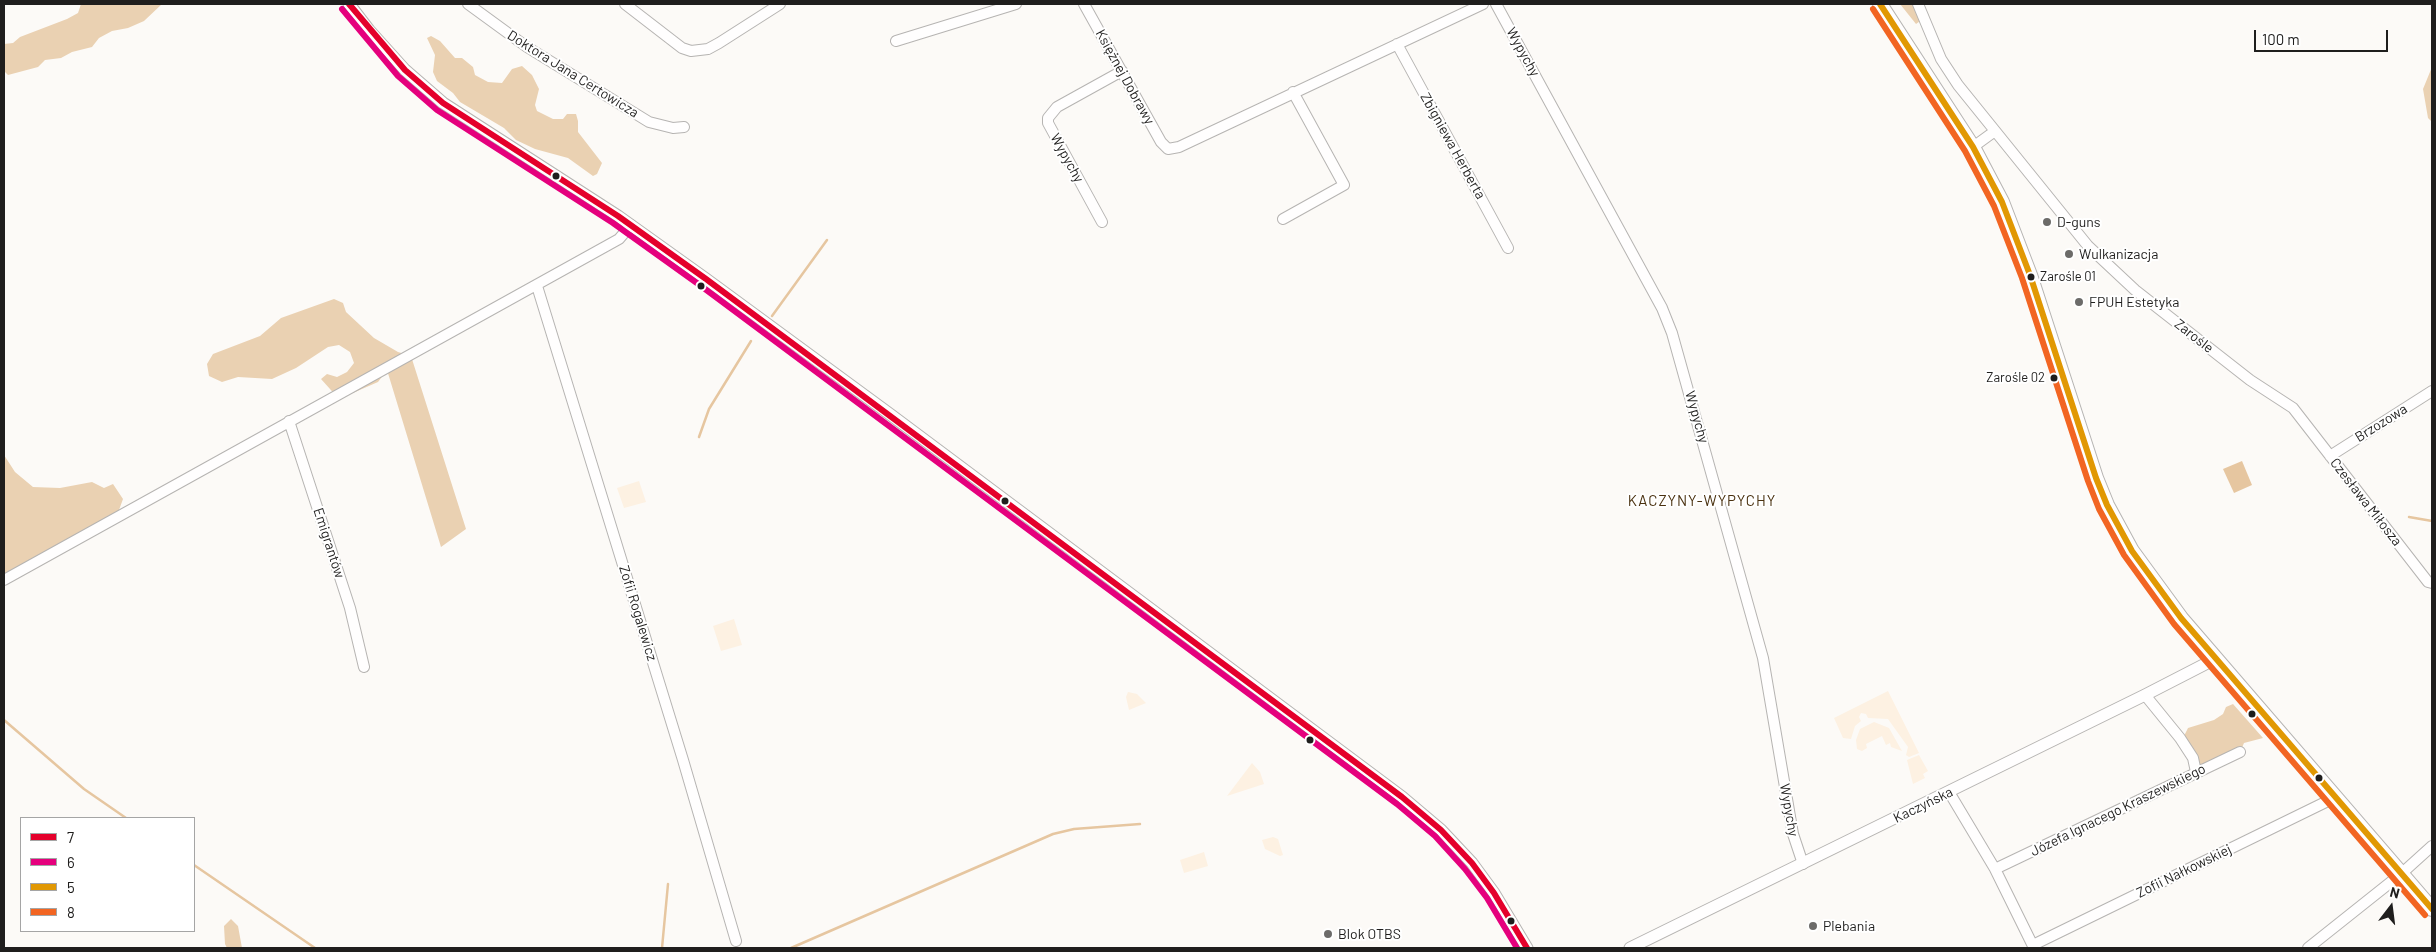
<!DOCTYPE html>
<meta charset="utf-8">
<style>
body{margin:0}
#map{position:relative;width:2436px;height:952px;overflow:hidden;background:#fcfaf7;font-family:Barlow,sans-serif}
canvas{display:block}
.frame{position:absolute;inset:0;border:5px solid #1f1e1d;pointer-events:none}
.legend{position:absolute;left:20px;top:817px;width:175px;height:115px;box-sizing:border-box;background:#fff;border:1px solid #a5a5a5;margin:0;padding:6px 9px;list-style:none;font-size:15px;color:#1f1e1d}
.legend li{display:flex;align-items:center;gap:10px;height:25px}
.legend b{width:25px;border:1px solid #a5a5a5}
.north{position:absolute;left:2366px;top:882px;width:50px;height:50px;-webkit-text-stroke:4px #fff;paint-order:stroke;rotate:15deg;font-size:14px;font-weight:700;line-height:20px;text-align:center;color:#1f1e1d}
.north::after{content:'';display:block;margin:auto;width:18px;height:22px;background:#1f1e1d;clip-path:polygon(50% 0,100% 100%,50% 72%,0 100%)}
.scale{position:absolute;left:2254px;top:30px;width:134px;height:22px;box-sizing:border-box;border:2px solid #1f1e1d;border-top:0;padding-left:6px;font-size:15px;line-height:18px;white-space:nowrap;color:#1f1e1d;-webkit-text-stroke:4px #fff;paint-order:stroke}
</style>
<div id="map">
<canvas width="2436" height="952"></canvas>
<div class="frame"></div>
<ul class="legend">
<li><b style="height:6px;background:#e4002b"></b>7</li>
<li><b style="height:6px;background:#e5007d"></b>6</li>
<li><b style="height:6px;background:#e19803"></b>5</li>
<li><b style="height:6px;background:#f26522"></b>8</li>
</ul>
<div class="north">N</div>
<div class="scale">100 m</div>
</div>
<script>
const c = document.querySelector('canvas').getContext('2d');
c.lineJoin = 'round';
function paint(path, color) { c.fillStyle = color; c.fill(path, 'evenodd'); }
const toPath = rows => new Path2D(rows.map(r => 'M' + r).join(''));
function strokePath(path, color, width, dash) { c.strokeStyle = color; c.lineWidth = width; c.lineCap = dash ? 'butt' : 'round'; c.setLineDash(dash || []); c.stroke(path); }
function drawText(font, color, halo, rows, align = 'center') {
  c.font = font + ' Barlow,sans-serif'; c.lineWidth = 4; c.setLineDash([]); c.textBaseline = 'middle'; c.strokeStyle = halo; c.fillStyle = color; for (const [text, x, y, turn = 0] of rows) {
    c.save(); c.translate(x, y); c.rotate((+turn || 0) * Math.PI / 180); c.textAlign = isNaN(turn) ? turn : align; if (halo) c.strokeText(text, 0, 0); c.fillText(text, 0, 0); c.restore();
  }
}
const green = toPath([
 [639,481,646,502,624,508,617,488],
 [734,619,742,645,721,651,713,626],
 [1888,691,1919,753,1909,757,1906,755,1908,747,1888,719,1868,718,1866,714,1861,713,1859,717,1861,721,1855,726,1851,739,1843,738,1834,718],
 [1128,692,1137,694,1146,703,1129,710,1126,697],
 [1874,722,1889,728,1902,751,1891,747,1890,743,1886,745,1882,736,1866,744,1867,748,1862,751,1857,749,1856,740,1860,729],
 [1919,755,1928,771,1923,774,1925,778,1913,784,1907,760],
 [1252,763,1260,772,1264,784,1227,796],
 [1273,837,1278,839,1283,855,1280,856,1265,849,1262,840],
 [1204,852,1208,866,1184,873,1180,860]
]);
const forest = toPath([
 [81,4,162,4,144,21,128,28,112,31,99,38,92,47,72,52,61,58,45,60,38,67,8,75,4,71,4,44,13,43,20,37,67,19,78,13],
 [1900,4,1919,4,1923,19,1916,24],
 [431,36,440,41,455,58,462,58,473,67,475,75,488,82,502,83,512,69,522,66,532,75,539,89,535,105,537,111,553,119,563,119,567,114,576,114,578,121,578,132,602,163,597,174,593,176,568,158,535,149,516,140,504,128,460,102,453,93,437,81,433,72,435,55,427,38],
 [2432,67,2432,122,2428,118,2423,89],
 [334,299,343,303,346,312,374,338,398,352,411,356,466,529,441,547,387,370,378,382,339,399,321,379,327,374,337,377,347,372,354,363,350,352,339,345,328,347,296,368,272,379,238,377,222,382,209,376,207,364,213,354,260,336,281,318],
 [4,455,15,472,33,487,60,488,92,482,104,488,113,484,123,499,119,510,4,575],
 [2233,704,2263,738,2244,743,2238,757,2198,766,2185,740,2185,734,2188,728,2214,720,2223,714,2226,707],
 [231,919,238,926,242,948,227,948,225,944,224,926]
]);
const water = toPath([
 [2242,461,2252,485,2234,493,2223,469]
]);
const stream = toPath([
 [772,316,827,240],
 [699,437,709,409,751,341],
 [2409,517,2432,521],
 [4,720,84,789,126,818],
 [194,865,315,948],
 [662,948,668,884],
 [791,948,1053,834,1074,829,1140,824]
]);
const minor = toPath([
 [468,4,527,47,649,122,673,128,684,127],
 [625,4,682,48,691,51,708,49,719,43,780,4],
 [1084,4,1161,142,1168,149,1179,147,1483,4],
 [1496,4,1662,308,1672,333,1763,658,1793,834,1803,864],
 [1918,4,1941,59,1958,85,2088,246,2135,290,2250,380,2293,408,2428,582,2432,583],
 [896,41,1016,4],
 [1397,44,1508,248],
 [1973,147,1995,131],
 [1283,219,1344,185,1293,92],
 [1102,222,1048,123,1048,118,1057,107,1122,71],
 [537,286,683,760,736,941],
 [289,421,350,608,364,667],
 [2330,456,2432,391],
 [4,580,619,239,631,225],
 [2145,695,2180,738,2193,758,2196,772],
 [1949,792,1995,869,2034,948],
 [1995,869,2240,752],
 [2033,945,2336,797],
 [2308,948,2401,874,2432,846]
]);
const tertiary = toPath([
 [349,4,369,30,405,70,443,103,618,216,706,279,891,415,1402,797,1441,830,1472,863,1494,893,1527,948],
 [1630,948,2145,695,2215,659]
]);
const secondary = toPath([
 [1880,4,1973,147,2002,202,2030,275,2096,478,2107,505,2132,551,2181,618,2432,909]
]);
const bus1 = toPath([
 [349,4,405,70,443,103,618,216,706,279,1402,797,1441,830,1472,863,1494,893,1527,948]
]);
const bus2 = toPath([
 [342,9,398,76,437,110,613,223,701,286,1397,804,1435,836,1465,869,1487,898,1517,948]
]);
const bus3 = toPath([
 [1880,4,1973,147,2002,202,2030,275,2096,478,2107,505,2132,551,2181,618,2432,909]
]);
const bus4 = toPath([
 [1873,9,1965,151,1994,206,2022,278,2088,481,2099,509,2124,555,2174,624,2425,915]
]);
const markers = [
 [556,176,4.5,"#1f1e1d"],
 [2047,222,5,"#6c6b69"],
 [2069,254,5,"#6c6b69"],
 [2031,277,4.5,"#1f1e1d"],
 [701,286,4.5,"#1f1e1d"],
 [2079,302,5,"#6c6b69"],
 [2054,378,4.5,"#1f1e1d"],
 [1005,501,4.5,"#1f1e1d"],
 [2252,714,4.5,"#1f1e1d"],
 [1310,740,4.5,"#1f1e1d"],
 [2319,778,4.5,"#1f1e1d"],
 [1511,921,4.5,"#1f1e1d"],
 [1813,926,5,"#6c6b69"],
 [1328,934,5,"#6c6b69"]
];
const busNames = [
 ["Zarośle 01",2040,277],
 ["Zarośle 02",2045,378,"right"]
];
const streetNames = [
 ["Wypychy",1523,52,61],
 ["Doktora Jana Certowicza",573,74,32],
 ["Księżnej Dobrawy",1125,77,61],
 ["Zbigniewa Herberta",1453,146,61],
 ["Wypychy",1067,158,61],
 ["Zarośle",2194,336,38],
 ["Wypychy",1697,417,74],
 ["Brzozowa",2381,423,-32],
 ["Czesława Miłosza",2366,502,52],
 ["Emigrantów",329,543,72],
 ["Zofii Rogalewicz",638,613,73],
 ["Kaczyńska",1923,805,-26],
 ["Wypychy",1789,810,80],
 ["Józefa Ignacego Kraszewskiego",2118,810,-26],
 ["Zofii Nałkowskiej",2184,871,-26]
];
const poiNames = [
 ["D-guns",2057,222],
 ["Wulkanizacja",2079,254],
 ["FPUH Estetyka",2089,302],
 ["Plebania",1823,926],
 ["Blok OTBS",1338,934]
];
const neighbourhoodNames = [
 ["KACZYNY-WYPYCHY",1702,501]
];
paint(green, '#fdf1e2');
paint(forest, '#ead1b2');
paint(water, '#e6c6a0');
strokePath(stream, '#e6c6a0', 2.5);
strokePath(minor, '#b6b4b2', 12);
strokePath(tertiary, '#b6b4b2', 13);
strokePath(secondary, '#b6b4b2', 16);
strokePath(minor, '#fffefe', 10);
strokePath(tertiary, '#fffefe', 11);
strokePath(secondary, '#fffefe', 14);
strokePath(bus1, '#e4002b', 6);
strokePath(bus2, '#e5007d', 6);
strokePath(bus3, '#e19803', 6);
strokePath(bus4, '#f26522', 6);
for (const [x, y, r, color] of markers) { const dot = new Path2D(); dot.arc(x, y, r, 0, 2 * Math.PI); c.fillStyle = color; c.fill(dot); strokePath(dot, '#fff', 2); }
drawText('13px', '#1f1e1d', '#fff', busNames, 'left');
drawText('14px', '#1f1e1d', '#fff', streetNames);
drawText('14px', '#1f1e1d', '#fff', poiNames, 'left');
c.letterSpacing = '1px';
drawText('15px', '#4a310f', '#fff', neighbourhoodNames);
c.letterSpacing = '0px';
</script>
